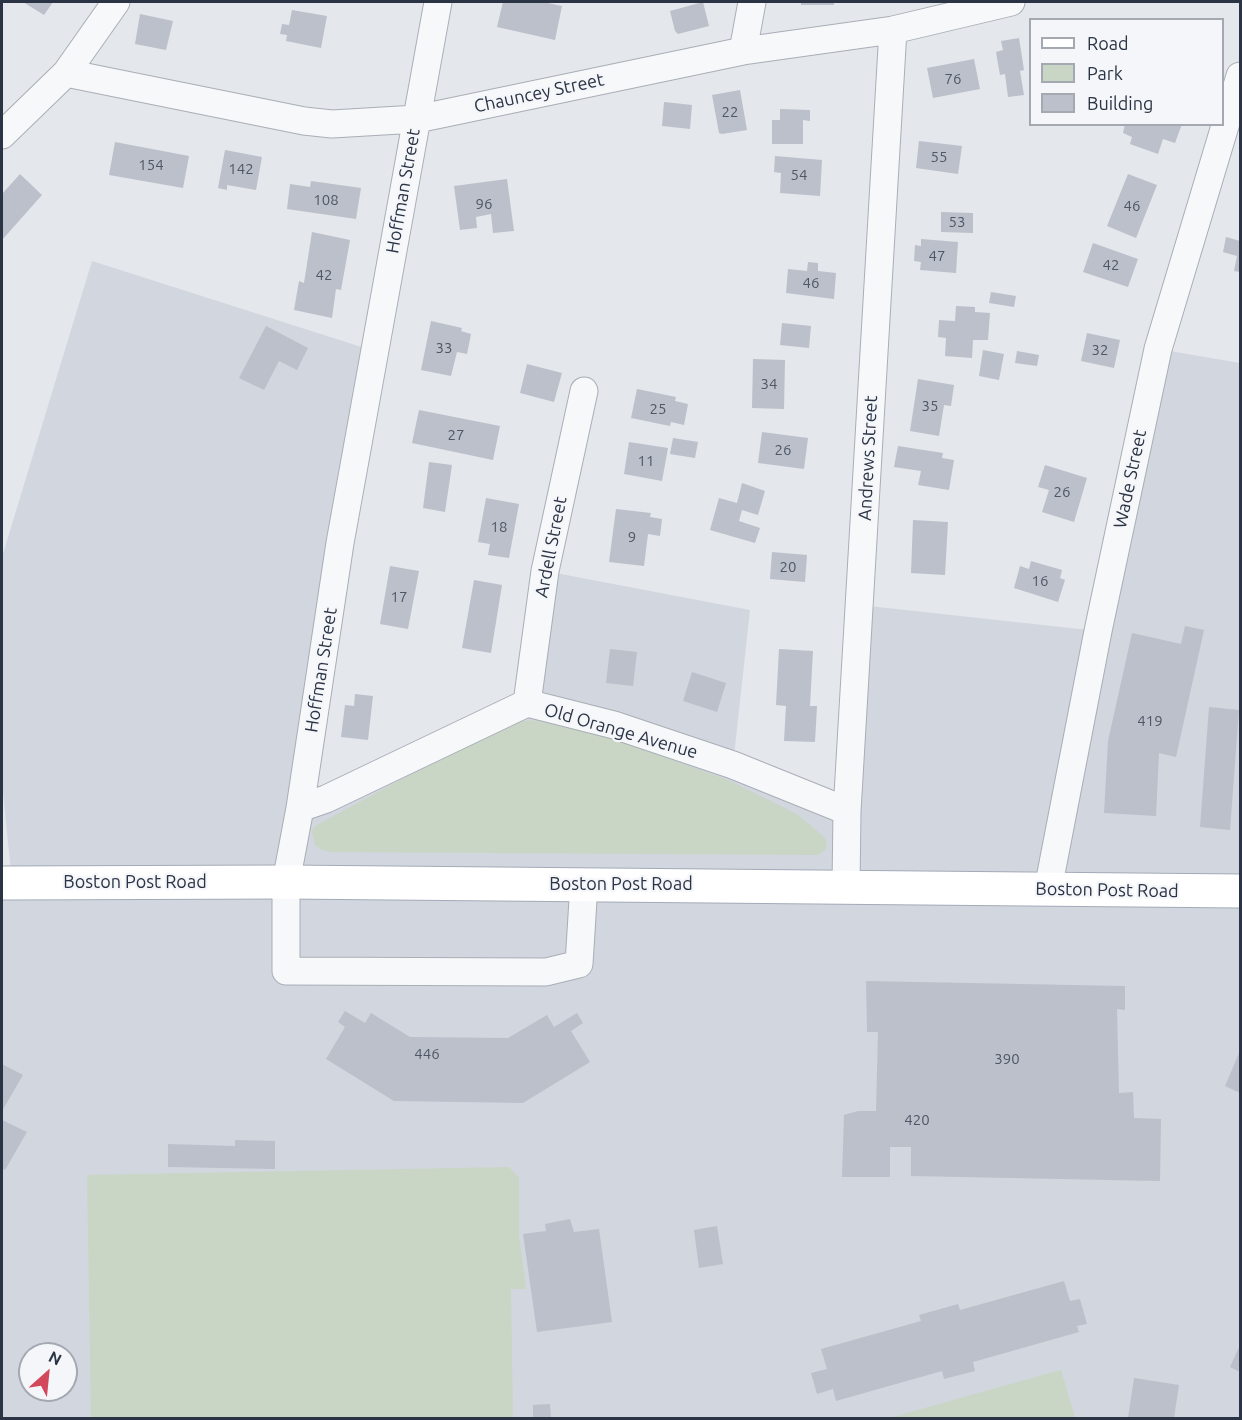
<!DOCTYPE html>
<style>
body{margin:0}
#map{position:relative;width:1242px;height:1420px;overflow:hidden;background:#e4e7ec;font-family:Ubuntu,sans-serif}
canvas{display:block}
.frame{position:absolute;inset:0;border:3px solid #2b3445;pointer-events:none}
.legend{position:absolute;left:1029px;top:18px;width:195px;height:108px;box-sizing:border-box;background:#f4f6f9;border:2px solid #a4a8b1;margin:0;padding:8px 10px;list-style:none;font-size:18px;color:#2b3445}
.legend li{display:flex;align-items:center;gap:12px;height:30px}
.legend b{width:30px;border:2px solid #a4a8b1}
.north{position:absolute;left:18px;top:1342px;width:60px;height:60px;box-sizing:border-box;background:#f4f6f9;border:2px solid #a4a8b1;border-radius:50%;rotate:27deg;font-size:16px;font-weight:700;line-height:24px;text-align:center;color:#2b3445}
.north::after{content:'';display:block;margin:auto;width:21px;height:27px;background:#d1495b;clip-path:polygon(50% 0,100% 100%,50% 72%,0 100%)}
</style>
<div id="map">
<canvas width="1242" height="1420"></canvas>
<div class="frame"></div>
<ul class="legend">
<li><b style="height:8px;background:#fff"></b>Road</li>
<li><b style="height:16px;background:#c9d6c5"></b>Park</li>
<li><b style="height:16px;background:#bbc0ca"></b>Building</li>
</ul>
<div class="north">N</div>
</div>
<script>
const c = document.querySelector('canvas').getContext('2d');
c.lineJoin = 'round';
function paint(path, color) { c.fillStyle = color; c.fill(path, 'evenodd'); }
const toPath = rows => new Path2D(rows.map(r => 'M' + r).join(''));
function strokePath(path, color, width, dash) { c.strokeStyle = color; c.lineWidth = width; c.lineCap = dash ? 'butt' : 'round'; c.setLineDash(dash || []); c.stroke(path); }
function drawText(font, color, halo, rows, align = 'center') {
  c.font = font + ' Ubuntu,sans-serif'; c.lineWidth = 4.5; c.setLineDash([]); c.textBaseline = 'middle'; c.strokeStyle = halo; c.fillStyle = color; for (const [text, x, y, turn = 0] of rows) {
    c.save(); c.translate(x, y); c.rotate((+turn || 0) * Math.PI / 180); c.textAlign = isNaN(turn) ? turn : align; if (halo) c.strokeText(text, 0, 0); c.fillText(text, 0, 0); c.restore();
  }
}
const built = toPath([
 [92,261,374,351,300,807,527,704,545,571,750,610,733,765,847,811,859,605,1098,631,1158,349,1240,363,1240,1418,2,1418,2,883,12,882,2,782,2,557],
 [30,1354,66,1354,66,1390,30,1390]
]);
const green = toPath([
 [540,720,601,735,728,780,797,814,822,835,826,840,826,849,818,855,331,852,322,850,315,845,312,831,315,826,483,735,503,727,524,721],
 [509,1167,519,1178,519,1235,526,1289,511,1289,513,1418,91,1418,87,1175],
 [1061,1370,1075,1418,889,1418,971,1395]
]);
const building = toPath([
 [23,2,53,2,44,15],
 [503,2,543,2,562,6,555,40,497,27],
 [703,2,709,26,678,34,675,31,670,11],
 [801,2,834,2,834,5,801,5],
 [292,10,327,16,321,48,286,41,287,35,280,34,282,24,289,25],
 [140,14,173,21,166,50,135,44],
 [1019,38,1024,70,1020,71,1024,95,1008,97,1005,74,1000,75,996,52,1003,50,1001,41],
 [974,59,980,89,933,98,927,68],
 [740,90,747,130,722,134,719,133,712,95],
 [664,102,692,105,690,129,662,126],
 [780,109,810,110,810,121,803,120,803,144,772,144,772,120,780,120],
 [1125,124,1182,124,1175,143,1163,139,1158,154,1130,144,1132,137,1123,133],
 [919,141,962,146,958,174,916,168],
 [115,142,189,156,183,188,109,175],
 [225,150,262,157,256,190,227,185,227,190,218,188],
 [775,156,822,160,820,196,780,193,781,173,774,172],
 [20,174,42,195,2,240,2,194],
 [1128,174,1157,185,1136,238,1107,226],
 [507,179,514,231,493,233,491,214,476,217,477,228,460,230,454,186],
 [311,181,361,188,356,219,287,209,290,184,310,187],
 [941,212,973,213,973,233,941,232],
 [312,232,350,240,341,290,336,289,332,318,294,310,299,281,304,283],
 [1226,237,1240,241,1240,272,1234,271,1237,256,1223,252],
 [921,239,958,242,956,273,920,270,921,262,914,261,915,245,921,246],
 [1093,243,1138,259,1128,287,1083,272],
 [808,262,818,263,818,271,836,273,834,299,786,293,788,269,807,271],
 [991,292,1016,296,1014,307,989,303],
 [956,306,975,307,975,312,990,313,988,340,973,340,972,358,945,356,946,338,938,337,939,320,955,321],
 [431,321,462,328,461,331,471,334,467,354,457,352,451,376,421,370],
 [782,323,811,326,809,348,780,345],
 [266,326,308,348,297,370,279,361,264,390,239,378],
 [1087,333,1120,340,1114,368,1081,361],
 [983,350,1004,354,999,380,979,376],
 [1017,351,1039,355,1037,366,1015,363],
 [753,359,785,360,784,409,752,408],
 [527,364,562,373,554,402,520,393],
 [918,379,954,385,951,406,944,405,939,436,910,431],
 [637,389,676,397,675,401,688,404,684,425,671,422,670,426,631,418],
 [419,410,500,426,493,460,412,443],
 [762,432,808,438,804,469,758,463],
 [673,438,698,442,695,458,670,454],
 [629,442,668,448,662,481,624,474],
 [898,446,943,453,942,458,954,460,949,490,918,485,921,471,894,467],
 [429,462,452,465,445,512,423,508],
 [1045,465,1087,478,1074,522,1042,512,1049,490,1038,487],
 [742,483,765,491,758,515,742,510,739,521,760,528,755,543,710,530,719,498,737,503],
 [486,498,519,504,509,558,488,555,490,544,478,542],
 [616,509,651,513,650,517,662,519,660,536,648,534,644,566,609,562],
 [913,520,948,522,945,575,911,573],
 [772,552,807,555,805,582,770,579],
 [1031,561,1062,570,1060,578,1065,580,1058,602,1014,588,1020,566,1029,569],
 [390,566,419,571,408,629,380,624],
 [474,580,502,585,491,653,462,648],
 [1185,626,1204,630,1176,757,1159,753,1156,816,1104,813,1108,741,1132,633,1181,644],
 [610,649,637,652,633,686,606,683],
 [779,649,813,651,810,706,817,706,815,742,784,741,786,706,776,705],
 [692,672,726,683,717,712,683,701],
 [355,694,373,696,368,740,341,737,345,705,354,706],
 [1209,707,1239,710,1230,830,1200,827],
 [866,981,1125,986,1125,1010,1117,1009,1119,1093,1133,1092,1134,1118,1161,1119,1160,1181,911,1176,911,1147,890,1147,890,1177,842,1177,844,1115,858,1111,876,1111,878,1032,867,1032],
 [345,1011,365,1023,371,1013,410,1037,508,1038,547,1015,554,1027,577,1013,583,1023,571,1031,590,1062,523,1103,394,1101,326,1059,345,1027,338,1022],
 [1240,1051,1240,1093,1225,1086],
 [2,1064,23,1075,2,1111],
 [2,1120,27,1132,5,1170,2,1168],
 [235,1140,275,1141,275,1169,168,1167,168,1144,235,1146],
 [570,1219,574,1232,599,1229,612,1322,537,1332,523,1234,546,1231,545,1224],
 [717,1226,723,1264,699,1268,694,1230],
 [1064,1281,1070,1301,1080,1299,1087,1324,1077,1326,1079,1332,973,1362,975,1371,944,1379,942,1371,836,1401,833,1389,817,1394,811,1373,827,1369,821,1349,921,1321,919,1315,958,1304,960,1310],
 [1240,1345,1240,1372,1230,1367],
 [1134,1378,1179,1385,1174,1418,1128,1418],
 [550,1404,551,1418,533,1418,533,1405]
]);
const minor = toPath([
 [438,2,340,543,300,808,286,882,286,971,546,972,579,964,584,884],
 [743,51,752,2],
 [66,73,304,121,332,124,417,119,743,51,893,30,1011,2],
 [2,135,66,73,116,2],
 [527,703,545,571,584,391],
 [300,808,326,799,527,703,614,725,733,765,847,811],
 [846,887,847,811,893,30],
 [1048,889,1098,631,1158,349,1240,76]
]);
const primary = toPath([
 [2,883,286,882,1240,891]
]);
const numberNames = [
 ["76",953,79],
 ["22",730,112],
 ["55",939,157],
 ["154",151,165],
 ["142",241,169],
 ["54",799,175],
 ["108",326,200],
 ["96",484,204],
 ["46",1132,206],
 ["53",957,222],
 ["47",937,256],
 ["42",1111,265],
 ["42",324,275],
 ["46",811,283],
 ["33",444,348],
 ["32",1100,350],
 ["34",769,384],
 ["35",930,406],
 ["25",658,409],
 ["27",456,435],
 ["26",783,450],
 ["11",646,461],
 ["26",1062,492],
 ["18",499,527],
 ["9",632,537],
 ["20",788,567],
 ["16",1040,581],
 ["17",399,597],
 ["419",1150,721],
 ["446",427,1054],
 ["390",1007,1059],
 ["420",917,1120]
];
const streetNames = [
 ["Chauncey Street",539,93,-12],
 ["Hoffman Street",403,191,-80],
 ["Andrews Street",868,458,-87],
 ["Wade Street",1130,479,-78],
 ["Ardell Street",551,547,-79],
 ["Hoffman Street",321,670,-81],
 ["Old Orange Avenue",621,731,16],
 ["Boston Post Road",135,882],
 ["Boston Post Road",621,884],
 ["Boston Post Road",1107,890,1]
];
paint(built, '#d2d6de');
paint(green, '#c9d6c5');
paint(building, '#bbc0ca');
strokePath(minor, '#a9aeb7', 29);
strokePath(primary, '#a3abb8', 35);
strokePath(minor, '#f7f8fa', 27);
strokePath(primary, '#fff', 33);
drawText('15px', '#4f5766', null, numberNames);
drawText('18px', '#2b3445', '#f4f6f9', streetNames);
</script>
